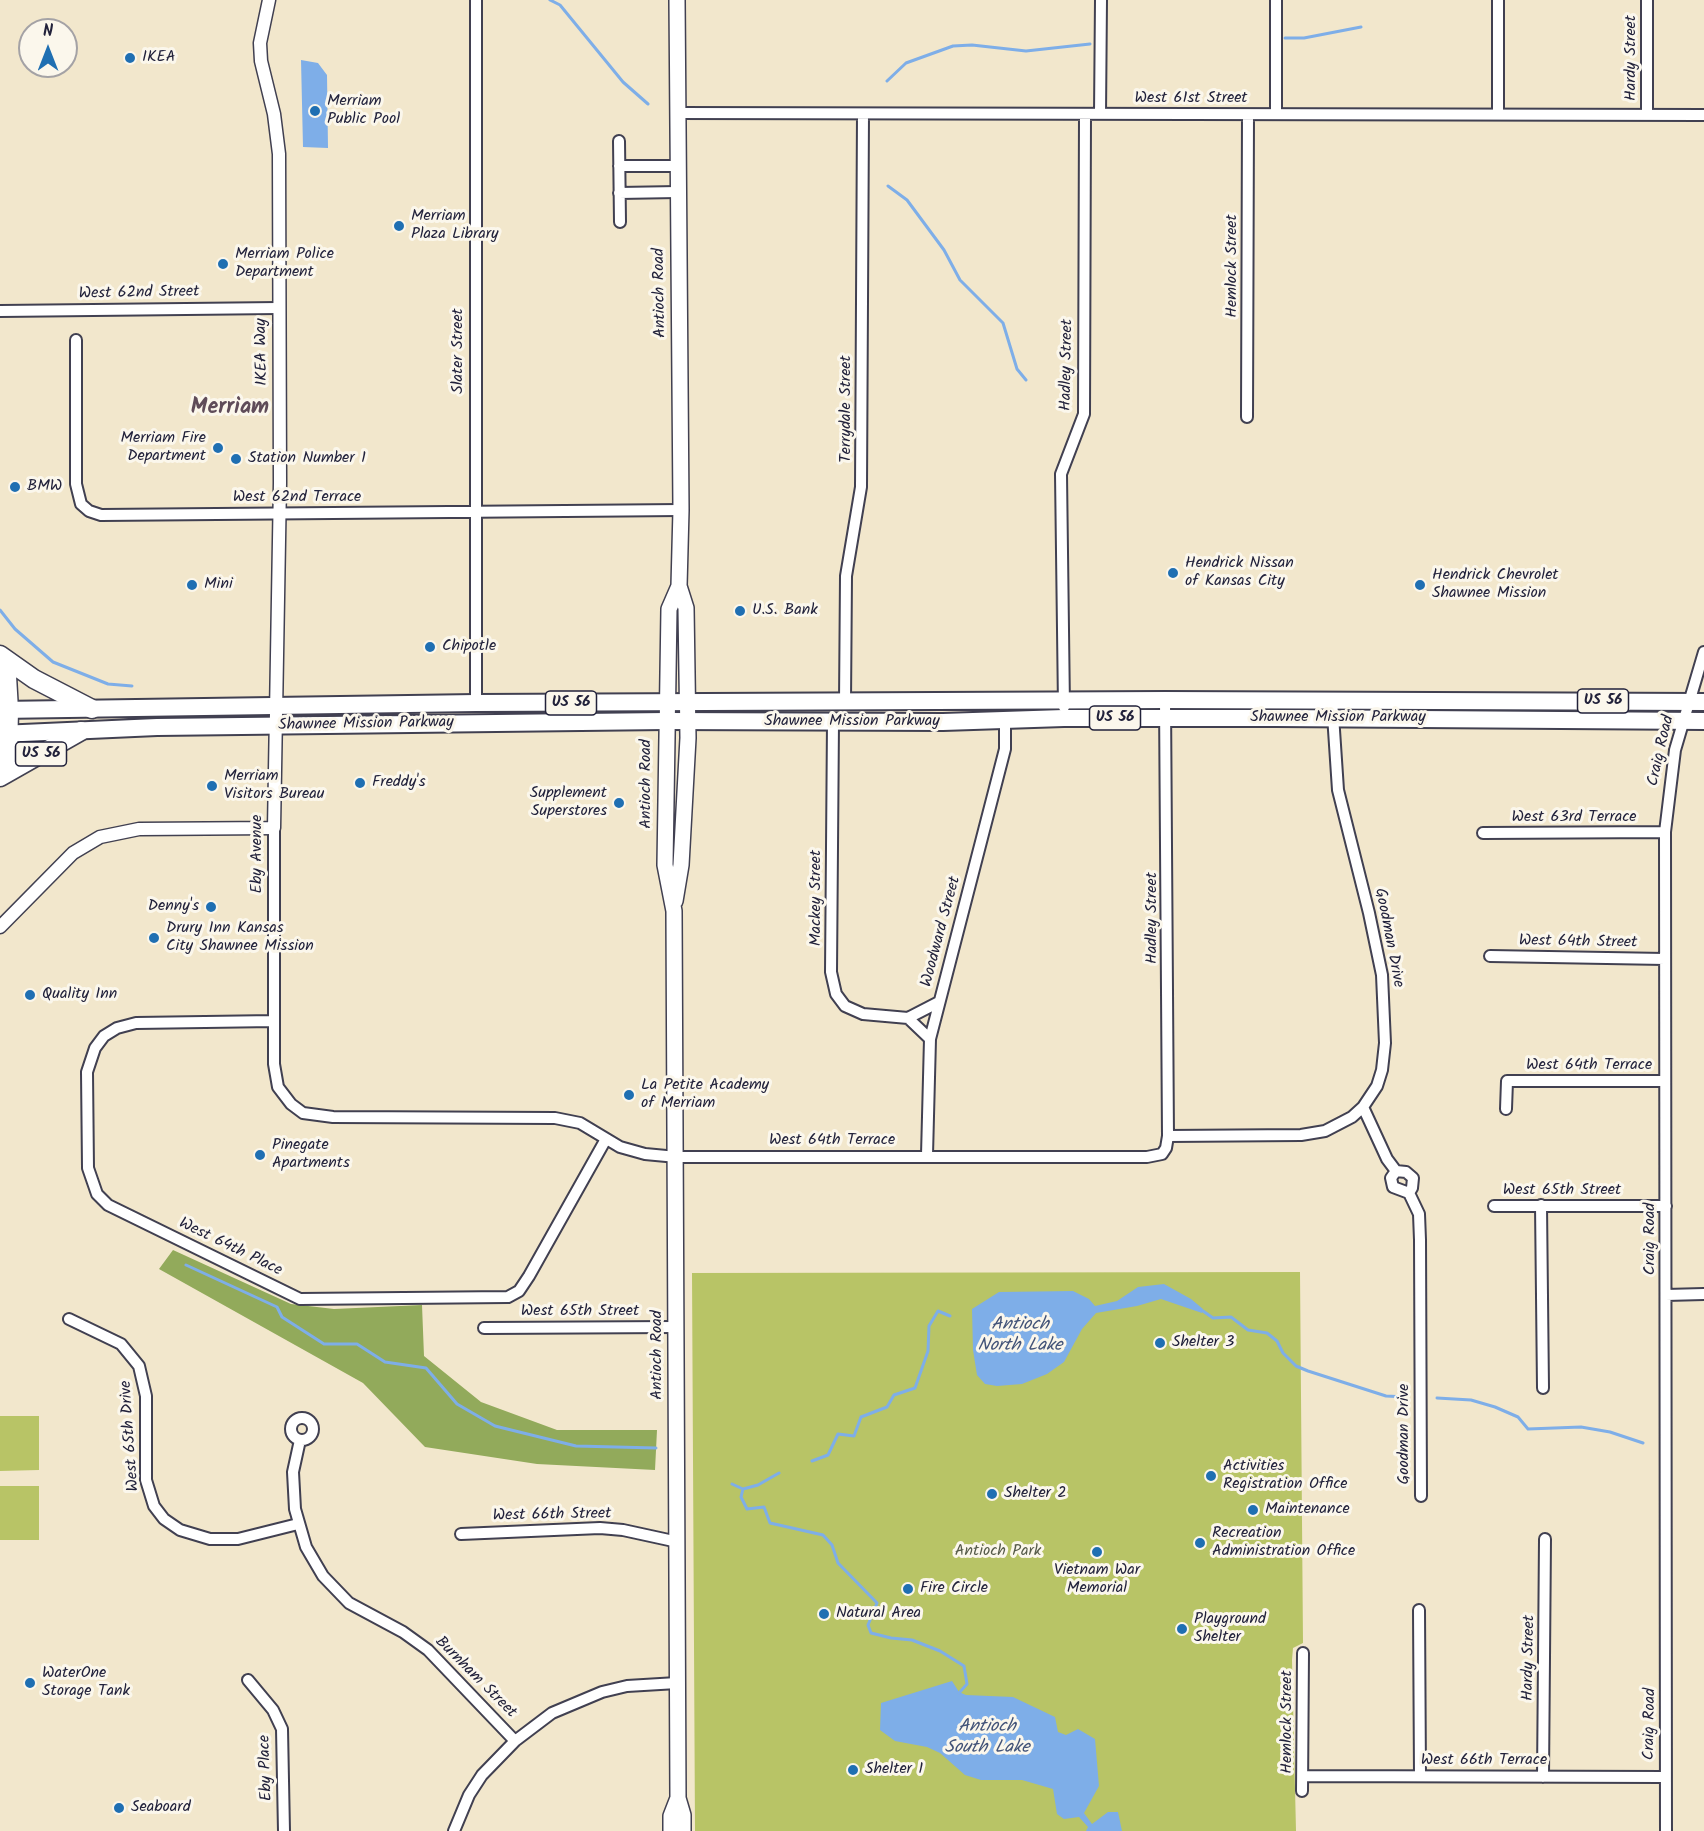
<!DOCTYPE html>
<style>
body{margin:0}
#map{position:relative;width:1704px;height:1831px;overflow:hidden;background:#f2e7cc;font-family:Kalam,sans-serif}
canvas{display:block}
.north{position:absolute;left:18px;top:18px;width:60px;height:60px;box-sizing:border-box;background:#fbf7ec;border:2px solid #a4a2a5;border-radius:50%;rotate:0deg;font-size:16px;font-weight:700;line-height:24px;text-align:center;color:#22223b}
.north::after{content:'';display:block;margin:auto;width:21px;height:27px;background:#1f6fb2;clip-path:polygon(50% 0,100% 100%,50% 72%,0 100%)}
</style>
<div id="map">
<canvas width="1704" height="1831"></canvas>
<div class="north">N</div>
</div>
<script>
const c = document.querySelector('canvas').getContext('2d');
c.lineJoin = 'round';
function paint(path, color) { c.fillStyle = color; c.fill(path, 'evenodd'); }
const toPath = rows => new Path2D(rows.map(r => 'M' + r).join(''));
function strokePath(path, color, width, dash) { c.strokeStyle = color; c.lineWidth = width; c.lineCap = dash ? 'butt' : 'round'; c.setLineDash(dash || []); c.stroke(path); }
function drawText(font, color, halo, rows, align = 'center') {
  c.font = font + ' Kalam,sans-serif'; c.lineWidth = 6; c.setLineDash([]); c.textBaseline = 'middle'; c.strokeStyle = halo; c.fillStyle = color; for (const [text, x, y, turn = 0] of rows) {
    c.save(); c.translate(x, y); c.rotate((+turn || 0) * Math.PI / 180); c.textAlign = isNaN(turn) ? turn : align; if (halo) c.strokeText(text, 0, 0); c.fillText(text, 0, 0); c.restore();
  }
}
const green = toPath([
 [1300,1272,1303,1643,1293,1648,1292,1660,1296,1831,695,1831,692,1273],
 [0,1416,39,1416,39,1470,0,1471],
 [0,1486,39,1486,39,1540,0,1540]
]);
const forest = toPath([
 [173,1250,291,1304,334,1309,422,1305,424,1356,481,1402,557,1430,657,1430,655,1470,537,1464,425,1447,363,1383,159,1269]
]);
const water = toPath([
 [301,60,318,63,327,75,328,148,303,147],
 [1164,1284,1191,1299,1203,1309,1202,1313,1161,1299,1137,1306,1096,1313,1082,1329,1064,1362,1047,1374,1022,1384,997,1386,985,1384,977,1375,973,1350,972,1309,999,1292,1073,1291,1089,1299,1095,1306,1117,1301,1138,1287],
 [952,1681,959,1692,966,1695,1013,1697,1055,1717,1058,1732,1066,1735,1078,1729,1095,1739,1099,1786,1084,1813,1092,1824,1108,1812,1118,1812,1122,1831,1086,1831,1088,1827,1079,1817,1064,1819,1057,1814,1053,1789,1022,1780,981,1780,965,1775,940,1753,927,1747,895,1741,880,1730,881,1703]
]);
const stream = toPath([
 [550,0,560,5,623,82,648,104],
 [1285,38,1304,38,1361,27],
 [887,81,906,63,953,46,972,45,1026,51,1090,44],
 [888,186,907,200,944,250,960,280,1003,323,1017,369,1026,380],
 [0,610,15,629,53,662,108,684,132,686],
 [186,1265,277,1307,282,1317,324,1344,357,1344,385,1362,426,1368,457,1404,495,1426,576,1446,656,1448],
 [1203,1311,1213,1318,1231,1317,1248,1330,1267,1333,1277,1341,1283,1353,1296,1366,1308,1371,1386,1396,1407,1397],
 [1437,1398,1471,1400,1495,1407,1518,1417,1528,1429,1581,1427,1610,1432,1643,1443],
 [812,1461,828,1455,838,1434,854,1436,861,1417,887,1407,894,1395,915,1388,928,1351,929,1326,938,1311,950,1316],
 [732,1484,743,1489,758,1485,779,1473],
 [743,1489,741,1497,747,1509,764,1507,770,1523,823,1535,832,1545,838,1563,877,1603,868,1625,871,1633,891,1638,912,1640,940,1651,964,1666,967,1684,959,1693]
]);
const minor = toPath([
 [476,0,476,703],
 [1276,0,1276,113],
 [1498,0,1498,114],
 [1647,0,1647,115],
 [677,113,1704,115],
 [1100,114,1101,0],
 [619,141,620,222],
 [619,166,678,166],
 [619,193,678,192],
 [0,311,279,308],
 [76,340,76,484,81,504,89,511,101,515,681,510],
 [1247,417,1248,115],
 [1165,700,1168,1136],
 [845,702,846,576,861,487,863,114],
 [1064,707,1061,474,1084,414,1085,115],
 [833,722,831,972,836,994,845,1006,863,1014,908,1018,930,1039],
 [274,828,274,1064,278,1087,291,1104,303,1113,333,1117,555,1118,580,1123,620,1147,645,1154,677,1157,1147,1157,1162,1154,1166,1148,1168,1136,1301,1135,1325,1131,1352,1117,1363,1107,1377,1086,1382,1070,1385,1043,1382,975,1369,913,1338,790,1332,700],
 [1483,833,1665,832],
 [1490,956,1665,959],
 [908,1018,939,1002],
 [274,1021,136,1023,117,1028,104,1036,95,1048,87,1072,88,1168,97,1194,108,1205,300,1299,508,1297,519,1291,529,1276,606,1139],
 [1363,1107,1387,1159,1396,1171,1406,1172,1413,1178,1412,1188,1409,1193],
 [1506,1109,1507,1081,1664,1081],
 [927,1155,930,1039,1005,749,1005,720],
 [1396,1171,1391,1178,1393,1187,1409,1193],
 [1409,1193,1419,1214,1420,1240,1421,1496],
 [1541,1205,1543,1388],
 [1494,1206,1666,1206],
 [1666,1295,1704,1294],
 [69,1319,121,1344,139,1366,146,1396,146,1480,154,1506,164,1519,180,1530,210,1539,238,1539,298,1524],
 [484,1328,676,1327],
 '291 1429a11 11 0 1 1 22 0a11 11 0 1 1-22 0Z',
 [300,1440,293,1472,295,1509,306,1547,323,1576,349,1603,403,1632,428,1650,515,1741],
 [461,1534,600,1528,623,1530,678,1542],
 [1419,1610,1420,1776],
 [248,1680,273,1710,282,1729,284,1831],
 [1303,1776,1664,1777],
 [1543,1777,1545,1539],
 [1302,1791,1303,1653],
 [454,1831,469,1795,482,1775,515,1741,552,1713,602,1692,627,1686,677,1683],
 [1666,1831,1665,832,1675,750,1704,652]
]);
const tertiary = toPath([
 [0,927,73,853,100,837,139,829,274,828,280,483,279,154,274,114,261,61,260,43,269,0]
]);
const secondary = toPath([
 [679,586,669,609,665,865,674,911,678,1798,683,1815,683,1831],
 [675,901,681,865,688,738,686,608,679,586,681,510,677,0],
 [671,1831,671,1816,678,1798]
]);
const trunk = toPath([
 [0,710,476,703,1165,700,1704,702],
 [0,734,157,727,666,721,943,722,1064,718,1276,718,1704,721]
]);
const motorway = toPath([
 [0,655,34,679,92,709],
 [0,660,7,676,9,710,8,755,0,773],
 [0,777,81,731]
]);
const markers = [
 [130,58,6,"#1f6fb2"],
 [315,111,6,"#1f6fb2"],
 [399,226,6,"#1f6fb2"],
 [223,264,6,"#1f6fb2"],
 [218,448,6,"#1f6fb2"],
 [236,459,6,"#1f6fb2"],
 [15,487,6,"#1f6fb2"],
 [1173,573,6,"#1f6fb2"],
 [192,585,6,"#1f6fb2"],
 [1420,585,6,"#1f6fb2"],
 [740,611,6,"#1f6fb2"],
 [430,647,6,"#1f6fb2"],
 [360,783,6,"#1f6fb2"],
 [212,786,6,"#1f6fb2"],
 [619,803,6,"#1f6fb2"],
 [211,907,6,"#1f6fb2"],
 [154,938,6,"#1f6fb2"],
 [30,995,6,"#1f6fb2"],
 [629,1095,6,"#1f6fb2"],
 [260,1155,6,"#1f6fb2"],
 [1160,1343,6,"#1f6fb2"],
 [1211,1476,6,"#1f6fb2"],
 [992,1494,6,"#1f6fb2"],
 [1253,1510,6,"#1f6fb2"],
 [1200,1543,6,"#1f6fb2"],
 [1097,1552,6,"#1f6fb2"],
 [908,1589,6,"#1f6fb2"],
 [824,1614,6,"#1f6fb2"],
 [1182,1629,6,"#1f6fb2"],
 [30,1683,6,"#1f6fb2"],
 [853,1770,6,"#1f6fb2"],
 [119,1808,6,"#1f6fb2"]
];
const shields = [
 [1603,701,51],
 [571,703,51],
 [1115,718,51],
 [41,754,51]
];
const shieldNames = [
 ["US 56",1603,701],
 ["US 56",571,703],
 ["US 56",1115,718],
 ["US 56",41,754]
];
const poiNames = [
 ["IKEA",142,58],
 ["Merriam",327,102],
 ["Public Pool",327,120],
 ["Merriam",411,217],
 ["Plaza Library",411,235],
 ["Merriam Police",235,255],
 ["Department",235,273],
 ["Merriam Fire",206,439,"right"],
 ["Department",206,457,"right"],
 ["Station Number 1",248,459],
 ["BMW",27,487],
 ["Hendrick Nissan",1185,564],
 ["of Kansas City",1185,582],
 ["Hendrick Chevrolet",1432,576],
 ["Shawnee Mission",1432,594],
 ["Mini",204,585],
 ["U.S. Bank",752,611],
 ["Chipotle",442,647],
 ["Merriam",224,777],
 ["Visitors Bureau",224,795],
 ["Freddy's",372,783],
 ["Supplement",607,794,"right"],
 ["Superstores",607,812,"right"],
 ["Denny's",199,907,"right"],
 ["Drury Inn Kansas",166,929],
 ["City Shawnee Mission",166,947],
 ["Quality Inn",42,995],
 ["La Petite Academy",641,1086],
 ["of Merriam",641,1104],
 ["Pinegate",272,1146],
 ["Apartments",272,1164],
 ["Shelter 3",1172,1343],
 ["Activities",1223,1467],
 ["Registration Office",1223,1485],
 ["Shelter 2",1004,1494],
 ["Maintenance",1265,1510],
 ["Recreation",1212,1534],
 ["Administration Office",1212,1552],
 ["Vietnam War",1097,1571,"center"],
 ["Memorial",1097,1589,"center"],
 ["Fire Circle",920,1589],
 ["Natural Area",836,1614],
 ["Playground",1194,1620],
 ["Shelter",1194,1638],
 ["WaterOne",42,1674],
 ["Storage Tank",42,1692],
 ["Shelter 1",865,1770],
 ["Seaboard",131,1808]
];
const streetNames = [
 ["Hardy Street",1632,58,-90],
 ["West 61st Street",1191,99],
 ["Hemlock Street",1233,266,-90],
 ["Antioch Road",661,293,-91],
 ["West 62nd Street",139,294,-1],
 ["Slater Street",459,351,-90],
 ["IKEA Way",263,352,-91],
 ["Hadley Street",1068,365,-89],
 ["Terrydale Street",847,409,-90],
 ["West 62nd Terrace",297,498],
 ["Shawnee Mission Parkway",1338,718],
 ["Shawnee Mission Parkway",852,722],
 ["Shawnee Mission Parkway",366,725,-1],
 ["Craig Road",1662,751,-77],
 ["Antioch Road",647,784,-90],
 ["West 63rd Terrace",1574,818],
 ["Eby Avenue",258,854,-90],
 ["Mackey Street",817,898,-90],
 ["Hadley Street",1153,918,-90],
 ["Woodward Street",942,932,-75],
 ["Goodman Drive",1388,938,79],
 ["West 64th Street",1578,943,1],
 ["West 64th Terrace",1589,1066],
 ["West 64th Terrace",832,1141],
 ["West 65th Street",1562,1191],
 ["Craig Road",1651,1239,-90],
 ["West 64th Place",230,1248,26],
 ["West 65th Street",580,1312],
 ["Antioch Road",658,1355,-90],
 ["Goodman Drive",1405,1434,-90],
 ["West 65th Drive",131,1436,-94],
 ["West 66th Street",552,1516,-1],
 ["Hardy Street",1530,1658,-89],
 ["Burnham Street",475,1678,45],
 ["Hemlock Street",1288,1722,-90],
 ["Craig Road",1651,1724,-89],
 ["West 66th Terrace",1484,1761],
 ["Eby Place",267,1768,-92]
];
const parkNames = [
 ["Antioch Park",998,1552]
];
const waterNames = [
 ["Antioch",1020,1326],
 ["North Lake",1020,1347],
 ["Antioch",987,1728],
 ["South Lake",987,1749]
];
const districtNames = [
 ["Merriam",230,409]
];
paint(green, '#b8c466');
paint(forest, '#92aa5b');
paint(water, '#7eaee8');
strokePath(stream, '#7eaee8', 3);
strokePath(minor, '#414051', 14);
strokePath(tertiary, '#414051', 15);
strokePath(secondary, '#414051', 18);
strokePath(trunk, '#414051', 20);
strokePath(motorway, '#414051', 21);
strokePath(minor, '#fff', 10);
strokePath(tertiary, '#fff', 12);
strokePath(secondary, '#fff', 15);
strokePath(trunk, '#fff', 16);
strokePath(motorway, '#fff', 18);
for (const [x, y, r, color] of markers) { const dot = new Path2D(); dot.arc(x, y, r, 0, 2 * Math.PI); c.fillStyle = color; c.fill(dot); strokePath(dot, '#fbf7ec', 2); }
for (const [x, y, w] of shields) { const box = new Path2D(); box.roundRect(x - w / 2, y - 12, w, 24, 4.5); c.fillStyle = '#fbf7ec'; c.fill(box); strokePath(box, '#22223b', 1.5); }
drawText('bold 15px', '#22223b', null, shieldNames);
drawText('16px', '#22223b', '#fbf7ec', poiNames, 'left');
drawText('16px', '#22223b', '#fbf7ec', streetNames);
drawText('16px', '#565b4a', '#fbf7ec', parkNames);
drawText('italic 18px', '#425378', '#fbf7ec', waterNames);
drawText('bold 22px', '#5f4c59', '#fbf7ec', districtNames);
</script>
